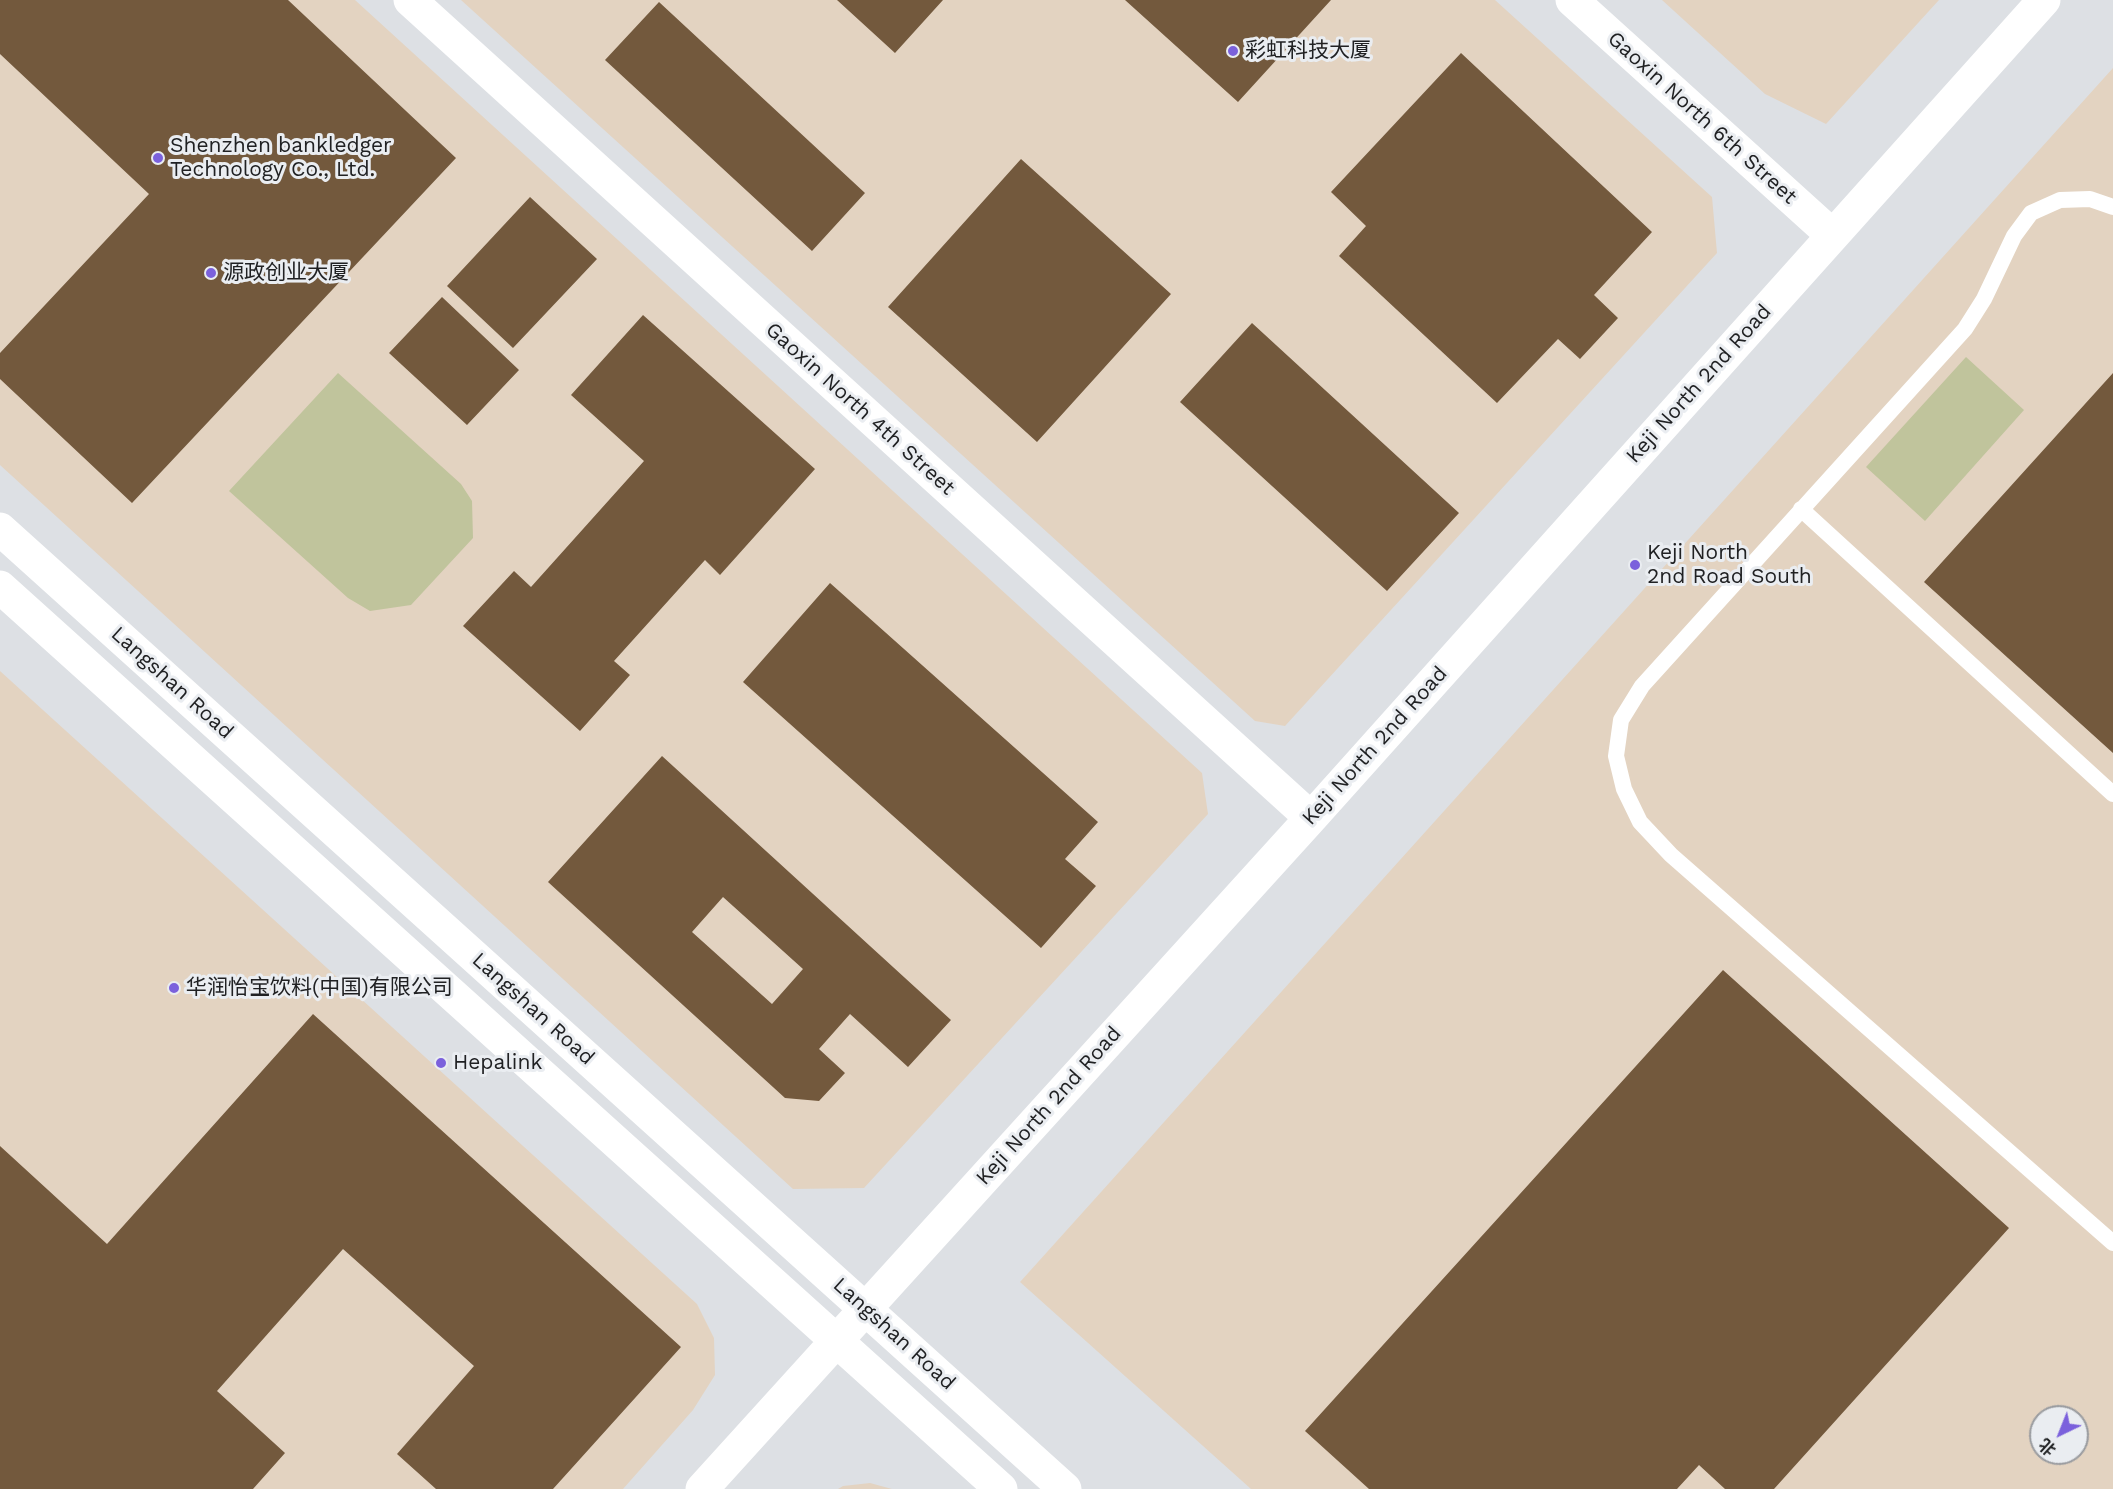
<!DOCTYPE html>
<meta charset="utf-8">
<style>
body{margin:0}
#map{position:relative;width:2113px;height:1489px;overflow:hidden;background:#dde0e4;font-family:"Work Sans","Noto Sans SC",sans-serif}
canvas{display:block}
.north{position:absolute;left:2029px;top:1405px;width:60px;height:60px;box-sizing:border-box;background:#eaedf1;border:2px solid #999b9f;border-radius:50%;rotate:223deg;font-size:16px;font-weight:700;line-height:24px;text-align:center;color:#202123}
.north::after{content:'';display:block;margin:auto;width:21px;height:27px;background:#7b61dc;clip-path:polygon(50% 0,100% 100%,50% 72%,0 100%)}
</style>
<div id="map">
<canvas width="2113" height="1489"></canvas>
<div class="north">北</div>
</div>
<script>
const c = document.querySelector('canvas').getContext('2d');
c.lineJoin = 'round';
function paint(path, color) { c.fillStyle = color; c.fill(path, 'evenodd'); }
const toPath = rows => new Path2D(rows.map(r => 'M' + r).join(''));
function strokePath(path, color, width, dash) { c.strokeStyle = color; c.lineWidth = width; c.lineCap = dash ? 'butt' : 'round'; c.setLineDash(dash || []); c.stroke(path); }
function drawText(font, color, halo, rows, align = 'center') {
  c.font = font + ' "Work Sans","Noto Sans SC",sans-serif'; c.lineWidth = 6; c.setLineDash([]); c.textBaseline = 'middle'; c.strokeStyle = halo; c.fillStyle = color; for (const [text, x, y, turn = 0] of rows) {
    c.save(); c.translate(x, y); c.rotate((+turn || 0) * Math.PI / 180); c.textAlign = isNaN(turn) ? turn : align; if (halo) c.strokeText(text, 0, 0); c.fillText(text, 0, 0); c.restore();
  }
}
const industrial = toPath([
 [0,0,355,0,1202,773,1208,814,864,1188,793,1189,0,465],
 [461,0,1495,0,1712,197,1717,253,1285,726,1255,721],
 [1662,0,1939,0,1826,124,1765,94],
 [2113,68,2113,1489,1251,1489,1020,1282],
 [2041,1417,2077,1417,2077,1453,2041,1453],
 [0,671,697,1304,714,1338,715,1375,693,1410,623,1489,0,1489],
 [870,1483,892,1489,838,1489,843,1486]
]);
const green = toPath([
 [1966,357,2024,410,1925,521,1866,467],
 [338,373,461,484,472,501,473,538,411,605,370,611,348,598,229,491]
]);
const building = toPath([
 [0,0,288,0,456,158,132,503,0,379,0,353,149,194,0,54],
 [837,0,943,0,895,53],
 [1125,0,1331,0,1238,102],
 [659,2,865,193,812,251,605,60],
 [1461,53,1652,232,1594,295,1618,318,1580,359,1558,339,1497,403,1339,256,1366,226,1331,192],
 [1021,159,1171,294,1037,442,888,307],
 [530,197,597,259,513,348,447,286],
 [442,297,519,370,467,425,389,353],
 [643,315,815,469,720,575,705,560,614,661,630,675,580,731,463,626,514,571,531,587,644,461,571,395],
 [1252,323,1459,513,1387,591,1180,402],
 [2113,373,2113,753,1924,582],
 [830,583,1098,822,1065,859,1096,886,1041,948,743,682],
 [662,756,951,1020,908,1067,850,1014,819,1049,845,1073,819,1101,785,1098,548,882],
 [723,897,803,969,772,1004,692,932],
 [1723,970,2009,1228,1774,1489,1725,1489,1699,1465,1677,1489,1369,1489,1305,1431],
 [313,1014,681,1347,553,1489,436,1489,397,1454,474,1366,343,1249,217,1391,285,1453,253,1489,0,1489,0,1146,107,1244]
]);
const lane = toPath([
 [2113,207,2090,199,2060,200,2031,213,2014,236,1984,299,1965,329,1642,686,1621,720,1616,756,1624,789,1640,822,1671,855,2113,1243],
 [1801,509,2113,794]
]);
const secondary = toPath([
 [410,0,1311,818],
 [1572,0,1832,235],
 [0,529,1065,1489],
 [0,587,1001,1489],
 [702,1489,1311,818,2044,0]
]);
const markers = [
 [1233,51,6,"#7b61dc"],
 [158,158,6,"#7b61dc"],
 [211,273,6,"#7b61dc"],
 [1635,565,6,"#7b61dc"],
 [174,988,6,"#7b61dc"],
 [441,1063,6,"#7b61dc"]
];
const poiNames = [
 ["彩虹科技大厦",1245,51],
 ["Shenzhen bankledger",170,146],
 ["Technology Co., Ltd.",170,170],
 ["源政创业大厦",223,273],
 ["Keji North",1647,553],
 ["2nd Road South",1647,577],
 ["华润怡宝饮料(中国)有限公司",186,988],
 ["Hepalink",453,1063]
];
const streetNames = [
 ["Gaoxin North 6th Street",1702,118,42],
 ["Keji North 2nd Road",1699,384,-48],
 ["Gaoxin North 4th Street",860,409,42],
 ["Langshan Road",172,683,42],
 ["Keji North 2nd Road",1375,746,-48],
 ["Langshan Road",533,1009,42],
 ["Keji North 2nd Road",1049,1106,-48],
 ["Langshan Road",894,1334,42]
];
paint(industrial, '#e3d3c1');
paint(green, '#c0c49c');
paint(building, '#73593d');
strokePath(lane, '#fff', 16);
strokePath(secondary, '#fff', 33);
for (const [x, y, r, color] of markers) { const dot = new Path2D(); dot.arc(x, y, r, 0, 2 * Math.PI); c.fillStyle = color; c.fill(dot); strokePath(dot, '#eaedf1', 2); }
drawText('21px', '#202123', '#eaedf1', poiNames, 'left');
drawText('21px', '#202123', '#eaedf1', streetNames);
</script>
